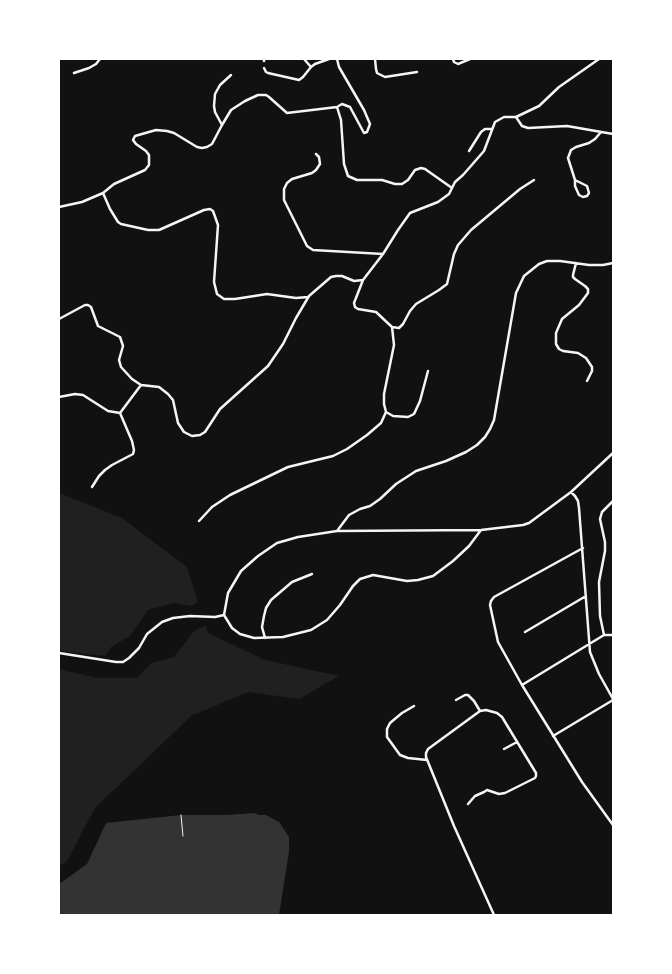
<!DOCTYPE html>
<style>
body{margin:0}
#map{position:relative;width:672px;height:974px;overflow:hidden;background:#111;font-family:Quicksand,sans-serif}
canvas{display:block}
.frame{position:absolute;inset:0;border:60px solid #fff;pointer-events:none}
</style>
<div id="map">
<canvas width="672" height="974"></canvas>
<div class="frame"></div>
</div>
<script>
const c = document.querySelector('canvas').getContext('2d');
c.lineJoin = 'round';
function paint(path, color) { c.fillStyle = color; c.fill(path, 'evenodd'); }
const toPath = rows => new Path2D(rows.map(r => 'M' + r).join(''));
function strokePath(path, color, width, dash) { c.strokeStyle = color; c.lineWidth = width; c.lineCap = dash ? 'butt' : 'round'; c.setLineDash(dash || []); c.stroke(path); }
const green = toPath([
 [59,493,122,518,187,567,198,602,191,606,174,603,148,610,130,636,111,647,105,656,59,651],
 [206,626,208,633,265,660,339,676,299,699,248,692,191,716,95,808,67,861,59,866,59,669,97,678,137,678,151,663,174,657,194,631]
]);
const water = toPath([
 [255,813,259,815,266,815,279,822,289,837,289,852,279,915,59,915,59,884,87,864,106,823,181,815,226,815]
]);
const path = toPath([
 [181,815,183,836]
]);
const minor = toPath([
 [304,59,311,67],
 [337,59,339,67,364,110,370,124,367,132,364,133,350,107,342,104,337,107,341,120,344,164,348,176,357,180,382,180,395,184,402,184,408,180,415,170,421,168,425,169,452,188],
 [375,59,376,69,377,73,385,77,417,72],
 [453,59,454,62,458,64,470,59],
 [264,61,264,59],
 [264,68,266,72,268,73,299,80,303,77,311,67,315,64,329,59],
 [74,73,89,68,96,64,100,59],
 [516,117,522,126,528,128,567,126,613,134],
 [222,125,215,112,214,106,215,94,220,85,231,75],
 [469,151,481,132,485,129,492,129],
 [316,154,319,157,320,164,316,170,312,173,292,179,287,183,284,189,284,200,307,246,313,250,383,254],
 [575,180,575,186,579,195,583,197,587,196,589,193,587,186,575,180,568,158,571,150,576,147,589,143,595,139,601,132],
 [103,193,110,209,118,222,121,224,148,230,159,230,204,210,210,209,213,211,218,225,214,282,217,294,224,299,235,299,267,294,296,298,308,297],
 [59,207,82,202,103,193,114,184,145,170,149,165,149,155,146,151,136,144,133,140,135,136,156,130,167,131,174,133,197,147,202,148,207,147,212,144,222,125,231,110,245,101,258,95,266,95,269,97,287,113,337,107],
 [576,263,573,275,573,277,575,279,585,286,588,289,588,293,579,305,562,319,556,333,556,344,559,349,563,351,578,353,586,358,592,367,592,371,587,381],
 [363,280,354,303,355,307,358,309,376,312,392,327,399,328,403,324,410,311,416,304,439,290,447,284,454,254,458,245,471,230,520,189,534,180],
 [59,319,85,305,88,305,91,307,98,326,120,337,123,346,119,360,121,367,132,379,141,385],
 [59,397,75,394,83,395,108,411,120,413,141,385,159,387,168,394,173,400,178,423,184,432,192,436,200,435,205,432,220,409,268,366,283,344,296,318,309,296,331,277,336,276,342,276,354,281,363,280,383,254,398,230,410,213,438,202,449,194,455,182,463,175,484,151,495,122,504,117,516,117,539,106,559,87,599,59],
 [386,412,393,416,408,417,414,414,420,401,428,371],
 [92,487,99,476,105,470,112,465,133,454,134,450,132,441,120,413],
 [571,492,575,496,578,501,579,508,590,652,599,674,613,699],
 [199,521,212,507,230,495,288,467,333,456,347,449,367,435,381,423,386,412,384,404,384,394,394,345,392,327],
 [481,530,469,546,453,561,433,576,418,580,407,581,373,575,360,579,353,586,340,605,327,620,311,630,283,637,254,638,240,634,232,628,224,615,228,593,241,571,258,556,277,543,298,537,337,531,481,530,523,525,529,523,571,492,613,453],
 [337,531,349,515,360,509,370,506,380,499,396,484,416,471,446,461,466,452,477,445,485,437,490,429,494,420,516,293,524,276,539,264,547,261,560,261,589,265,603,265,613,263],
 [583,548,494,597,491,601,490,605,498,642,522,685,582,782,613,825],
 [525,632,586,596],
 [604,635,600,616,599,582,605,551,605,542,600,519,602,512,613,501],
 [265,638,262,627,264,616,266,608,271,600,292,582,312,574],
 [59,653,116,662,123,662,129,658,139,648,147,634,162,622,173,618,190,616,215,617,224,615],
 [522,685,604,635,613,635],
 [456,700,465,695,468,695,474,701,480,711],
 [414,706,402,713,390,723,387,729,387,737,400,755,408,758,427,760],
 [553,736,613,700],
 [504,749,517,742],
 [468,804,475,796,484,792,487,790,499,794,505,793,535,778,536,776,536,773,502,717,497,713,486,710,480,711,428,749,426,753,426,757,454,826,494,915]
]);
paint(green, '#202020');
paint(water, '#333');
strokePath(path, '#f5f5f5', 1);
strokePath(minor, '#f5f5f5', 2.5);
</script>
